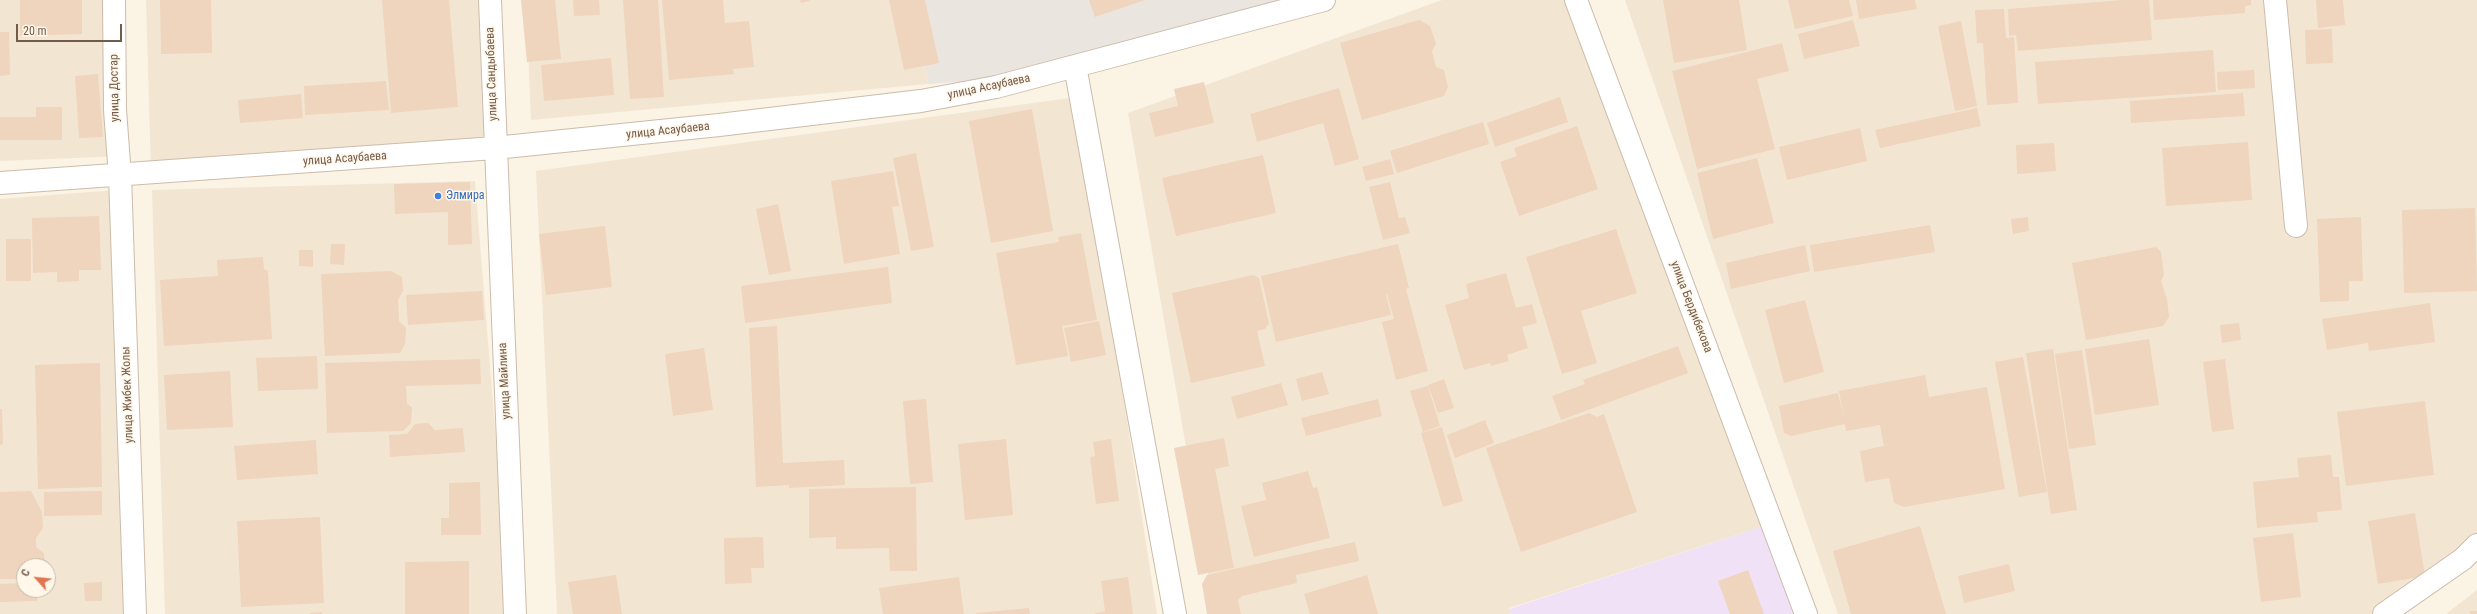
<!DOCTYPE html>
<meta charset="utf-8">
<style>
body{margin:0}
#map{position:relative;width:2477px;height:614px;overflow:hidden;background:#fbf3e4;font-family:"Roboto Condensed",sans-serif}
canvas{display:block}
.north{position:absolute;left:16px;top:558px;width:40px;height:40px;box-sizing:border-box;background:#fef7ea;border:1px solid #c6b9aa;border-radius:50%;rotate:297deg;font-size:11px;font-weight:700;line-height:16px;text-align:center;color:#725b4b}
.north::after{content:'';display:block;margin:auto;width:14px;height:18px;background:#df7850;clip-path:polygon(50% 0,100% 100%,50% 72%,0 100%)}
.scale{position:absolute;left:16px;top:24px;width:106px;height:18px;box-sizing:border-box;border:2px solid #725b4b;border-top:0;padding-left:5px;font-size:12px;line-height:14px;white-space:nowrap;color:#725b4b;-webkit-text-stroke:3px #fef7ea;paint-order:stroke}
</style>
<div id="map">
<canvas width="2477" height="614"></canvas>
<div class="north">С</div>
<div class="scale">20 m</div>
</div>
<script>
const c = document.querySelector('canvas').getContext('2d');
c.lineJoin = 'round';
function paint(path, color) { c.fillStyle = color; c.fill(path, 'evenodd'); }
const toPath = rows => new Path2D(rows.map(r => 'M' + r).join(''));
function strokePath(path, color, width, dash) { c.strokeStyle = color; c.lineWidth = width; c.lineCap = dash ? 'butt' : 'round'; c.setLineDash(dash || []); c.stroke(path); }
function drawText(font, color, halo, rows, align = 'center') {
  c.font = font + ' "Roboto Condensed",sans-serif'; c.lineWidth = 3; c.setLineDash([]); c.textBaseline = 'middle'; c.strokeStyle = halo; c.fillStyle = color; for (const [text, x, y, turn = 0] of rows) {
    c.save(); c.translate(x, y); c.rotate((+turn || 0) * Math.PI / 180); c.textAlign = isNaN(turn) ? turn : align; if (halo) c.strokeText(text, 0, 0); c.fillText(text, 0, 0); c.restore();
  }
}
const residential = toPath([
 [0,0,116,0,123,156,0,161],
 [146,0,492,0,495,144,151,171],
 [526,0,917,0,928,84,531,120],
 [1442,0,1571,0,1761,527,1509,608,1511,614,1215,614,1128,113],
 [1625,0,2477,0,2477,562,2387,614,1838,614],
 [1077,97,1157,614,557,614,536,171],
 [475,181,510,614,165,614,152,190],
 [116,190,128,614,0,614,0,199],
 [24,566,48,566,48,590,24,590],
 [2477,590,2477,614,2446,614]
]);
const industrial = toPath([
 [917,0,1288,0,1077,73,928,84]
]);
const education = toPath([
 [1761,527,1794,614,1511,614,1509,609]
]);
const building = toPath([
 [20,0,82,0,82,34,20,36],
 [160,0,211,0,212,53,161,54],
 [382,0,449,0,458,107,391,113],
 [521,0,555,0,561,59,527,62],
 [573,0,599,0,600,15,574,16],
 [623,0,658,0,664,97,630,99],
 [662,0,723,0,725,23,749,21,754,67,733,69,734,74,669,80],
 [800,0,810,0,810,1,801,3],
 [889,0,925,0,939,63,904,70],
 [1089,0,1145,0,1095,17],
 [1663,0,1739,0,1747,50,1674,63],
 [1788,0,1849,0,1853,16,1795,29],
 [1856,0,1915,0,1917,9,1859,19],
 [2123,0,2149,0,2152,40,2018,51,2016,35,2009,36,2008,9],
 [2153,0,2251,0,2251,5,2245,6,2245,13,2154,20],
 [2316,0,2343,0,2345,25,2318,28],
 [2004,9,2006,38,2014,37,2018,103,1987,105,1983,43,1977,43,1975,10],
 [1419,20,1430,26,1436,44,1432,51,1436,67,1444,70,1448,87,1444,96,1362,120,1340,43],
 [1853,20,1860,46,1804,59,1798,34],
 [1961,21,1977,106,1955,111,1938,26],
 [2332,29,2333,63,2306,64,2305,30],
 [0,32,9,32,10,75,0,76],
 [1782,43,1789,71,1757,79,1775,149,1697,169,1672,71],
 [2213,50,2216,92,2038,104,2035,62],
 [611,58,614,95,544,101,541,65],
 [2254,70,2255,88,2218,90,2217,72],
 [98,74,103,137,79,138,75,76],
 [386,81,389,110,305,115,304,86],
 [1204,82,1214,123,1155,137,1149,113,1178,106,1174,89],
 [1339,88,1359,159,1335,166,1323,123,1257,142,1250,114],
 [2243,93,2245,116,2131,123,2130,101],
 [301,94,303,118,240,123,238,100],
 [1560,97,1568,122,1495,147,1487,123],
 [36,107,62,107,62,140,0,140,0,117,36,117],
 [1977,108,1981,126,1880,148,1875,130],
 [1032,109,1053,231,991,243,969,121],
 [1483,122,1489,144,1397,173,1390,151],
 [1577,126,1598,189,1519,216,1500,162,1517,156,1514,148],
 [1860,128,1867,161,1787,180,1779,147],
 [2248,142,2252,200,2166,206,2162,148],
 [2054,143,2056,171,2017,174,2016,145],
 [916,153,934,247,911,251,893,158],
 [1263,155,1276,213,1176,236,1162,178],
 [1757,158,1774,223,1713,239,1697,173],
 [1390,159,1394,174,1366,181,1362,167],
 [893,171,899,206,892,207,900,254,844,264,831,181],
 [470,182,472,244,448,245,448,212,395,214,394,184],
 [1390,182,1399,218,1405,217,1410,233,1383,240,1369,187],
 [778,204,791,271,769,275,756,209],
 [2475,208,2477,291,2404,293,2402,210],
 [99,216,101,270,79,270,79,281,57,282,57,272,33,273,32,218],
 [2028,217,2029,231,2013,234,2011,219],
 [2361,217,2363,281,2349,281,2349,301,2320,302,2317,219],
 [1930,225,1935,252,1814,272,1810,245],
 [605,226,612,287,546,295,539,234],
 [1616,229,1637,293,1581,311,1597,363,1562,374,1526,257],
 [1081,233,1097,320,1062,326,1068,356,1016,365,996,253,1059,242,1058,237],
 [6,239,31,239,31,281,6,281],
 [331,244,345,244,344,265,330,264],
 [1398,244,1409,288,1406,289,1428,371,1396,380,1382,322,1394,319,1387,294,1397,291,1386,294,1391,315,1276,342,1261,276],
 [1805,245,1810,271,1731,289,1726,263],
 [2156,247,2161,252,2164,275,2161,281,2167,299,2169,317,2163,326,2086,340,2072,263],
 [299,250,313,250,313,267,299,266],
 [263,257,264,269,268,271,272,339,164,346,160,280,218,276,217,260],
 [888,267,892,303,745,323,741,286],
 [391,271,402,277,403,291,398,300,399,321,406,328,405,344,400,353,325,356,321,274],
 [1506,273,1516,308,1532,304,1537,323,1522,327,1528,348,1507,355,1509,361,1491,366,1490,363,1464,370,1445,305,1469,298,1466,284],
 [1253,275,1259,278,1269,323,1265,329,1257,331,1265,366,1191,383,1172,293],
 [482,291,484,320,408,325,406,295],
 [1805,300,1824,372,1784,383,1765,310],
 [2430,303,2435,342,2369,351,2368,343,2327,350,2322,319],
 [1099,321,1106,355,1071,362,1064,328],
 [2239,323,2241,340,2222,343,2220,325],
 [777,326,783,463,844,460,845,485,789,488,789,485,756,487,749,328],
 [2149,339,2159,405,2095,415,2085,349],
 [1678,346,1688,373,1561,420,1552,396,1585,384,1583,380],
 [704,348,713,410,673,416,665,354],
 [2053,349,2077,510,2051,514,2026,353],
 [2082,350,2096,445,2069,449,2055,354],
 [317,356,318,389,258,391,256,358],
 [2023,357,2047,492,2019,497,1995,362],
 [480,359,481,384,406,386,407,404,412,407,411,423,403,431,327,433,325,363],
 [2225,359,2234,429,2212,432,2203,362],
 [100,363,102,487,38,489,35,365],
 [230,371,233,427,167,430,164,375],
 [1322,372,1329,394,1302,401,1296,379],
 [1925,375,1929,397,1987,387,2005,489,1904,507,1894,503,1889,478,1865,482,1860,451,1884,446,1880,425,1846,431,1839,391],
 [1444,379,1454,408,1438,413,1428,385],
 [1281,383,1288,405,1237,419,1231,397],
 [1428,386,1440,426,1423,432,1410,391],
 [1838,393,1845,424,1791,436,1784,433,1779,406],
 [926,399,933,482,910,484,903,401],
 [1378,399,1382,416,1306,436,1301,418],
 [2425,401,2434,475,2346,486,2337,412],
 [0,409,2,409,3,444,0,445],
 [1589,413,1597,417,1604,414,1637,512,1521,552,1486,448],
 [1485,420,1494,443,1455,458,1447,435],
 [428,423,435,430,463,428,465,452,390,457,389,435,407,434,415,424],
 [1442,427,1463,501,1443,507,1421,433],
 [1224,438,1229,466,1215,469,1234,568,1198,575,1174,448],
 [1006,439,1013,515,965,520,958,444],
 [1111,439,1119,501,1096,504,1090,457,1095,456,1093,442],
 [316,440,318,474,237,480,234,446],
 [2331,455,2333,477,2339,477,2342,510,2317,512,2318,522,2257,528,2253,482,2299,477,2297,458],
 [1308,471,1313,488,1317,487,1330,538,1254,557,1241,506,1266,500,1262,483],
 [480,482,481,535,441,535,441,518,449,518,449,483],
 [916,487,917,571,890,571,889,548,836,549,836,537,809,538,809,489],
 [31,491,42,512,43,528,36,538,36,547,44,553,45,566,24,566,24,579,0,579,0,492],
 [102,491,102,515,44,516,44,492],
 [2415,513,2425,576,2378,584,2368,521],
 [320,517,324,603,241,607,237,521],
 [1920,526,1946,614,1851,614,1833,551],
 [2293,533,2301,597,2261,602,2253,538],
 [763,537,764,568,751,568,752,583,725,584,724,538],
 [1355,542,1359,561,1296,575,1297,583,1242,596,1238,600,1241,614,1207,614,1202,584,1207,575],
 [469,561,469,614,405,614,405,562],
 [2009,564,2015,591,1964,603,1958,576],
 [1748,570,1764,614,1730,614,1718,581],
 [616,575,622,614,573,614,568,582],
 [1367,575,1378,614,1310,614,1304,594],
 [959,577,964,614,883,614,879,588],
 [1128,577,1133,614,1093,614,1105,611,1101,581],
 [102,582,102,601,85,601,84,583],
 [24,583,24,590,37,590,37,601,0,602,0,584],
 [1029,608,1030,614,976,614,976,613],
 [2470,611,2477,611,2477,614,2470,614],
 [322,612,322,614,310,614,310,613]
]);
const minor = toPath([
 [114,0,115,110,120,176,135,614],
 [490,0,515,614],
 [1576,0,1806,614],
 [2275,0,2296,226],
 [1075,66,1175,614],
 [0,183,495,148,719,125,921,101,996,87,1324,0],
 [2384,614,2463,559,2477,545]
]);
const markers = [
 [438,196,4,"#3f7fe0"]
];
const streetNames = [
 ["улица Сандыбаева",492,74,-92],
 ["улица Асаубаева",989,87,-12],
 ["улица Достар",115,88,-91],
 ["улица Асаубаева",668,131,-6],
 ["улица Асаубаева",345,159,-4],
 ["улица Бердибекова",1691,307,69],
 ["улица Майлина",505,381,-93],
 ["улица Жибек Жолы",128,395,-92]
];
const shopNames = [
 ["Элмира",446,196]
];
paint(residential, '#f2e6d3');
paint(industrial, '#ebe5df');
paint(education, '#f0e1f7');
paint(building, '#efd4be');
strokePath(minor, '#ccbcab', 24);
strokePath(minor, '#fff', 22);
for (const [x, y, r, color] of markers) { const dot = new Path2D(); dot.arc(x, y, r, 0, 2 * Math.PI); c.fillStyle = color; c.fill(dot); strokePath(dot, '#fef7ea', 1.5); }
drawText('12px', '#725b4b', '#fef7ea', streetNames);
drawText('12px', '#366cbe', '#fef7ea', shopNames, 'left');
</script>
